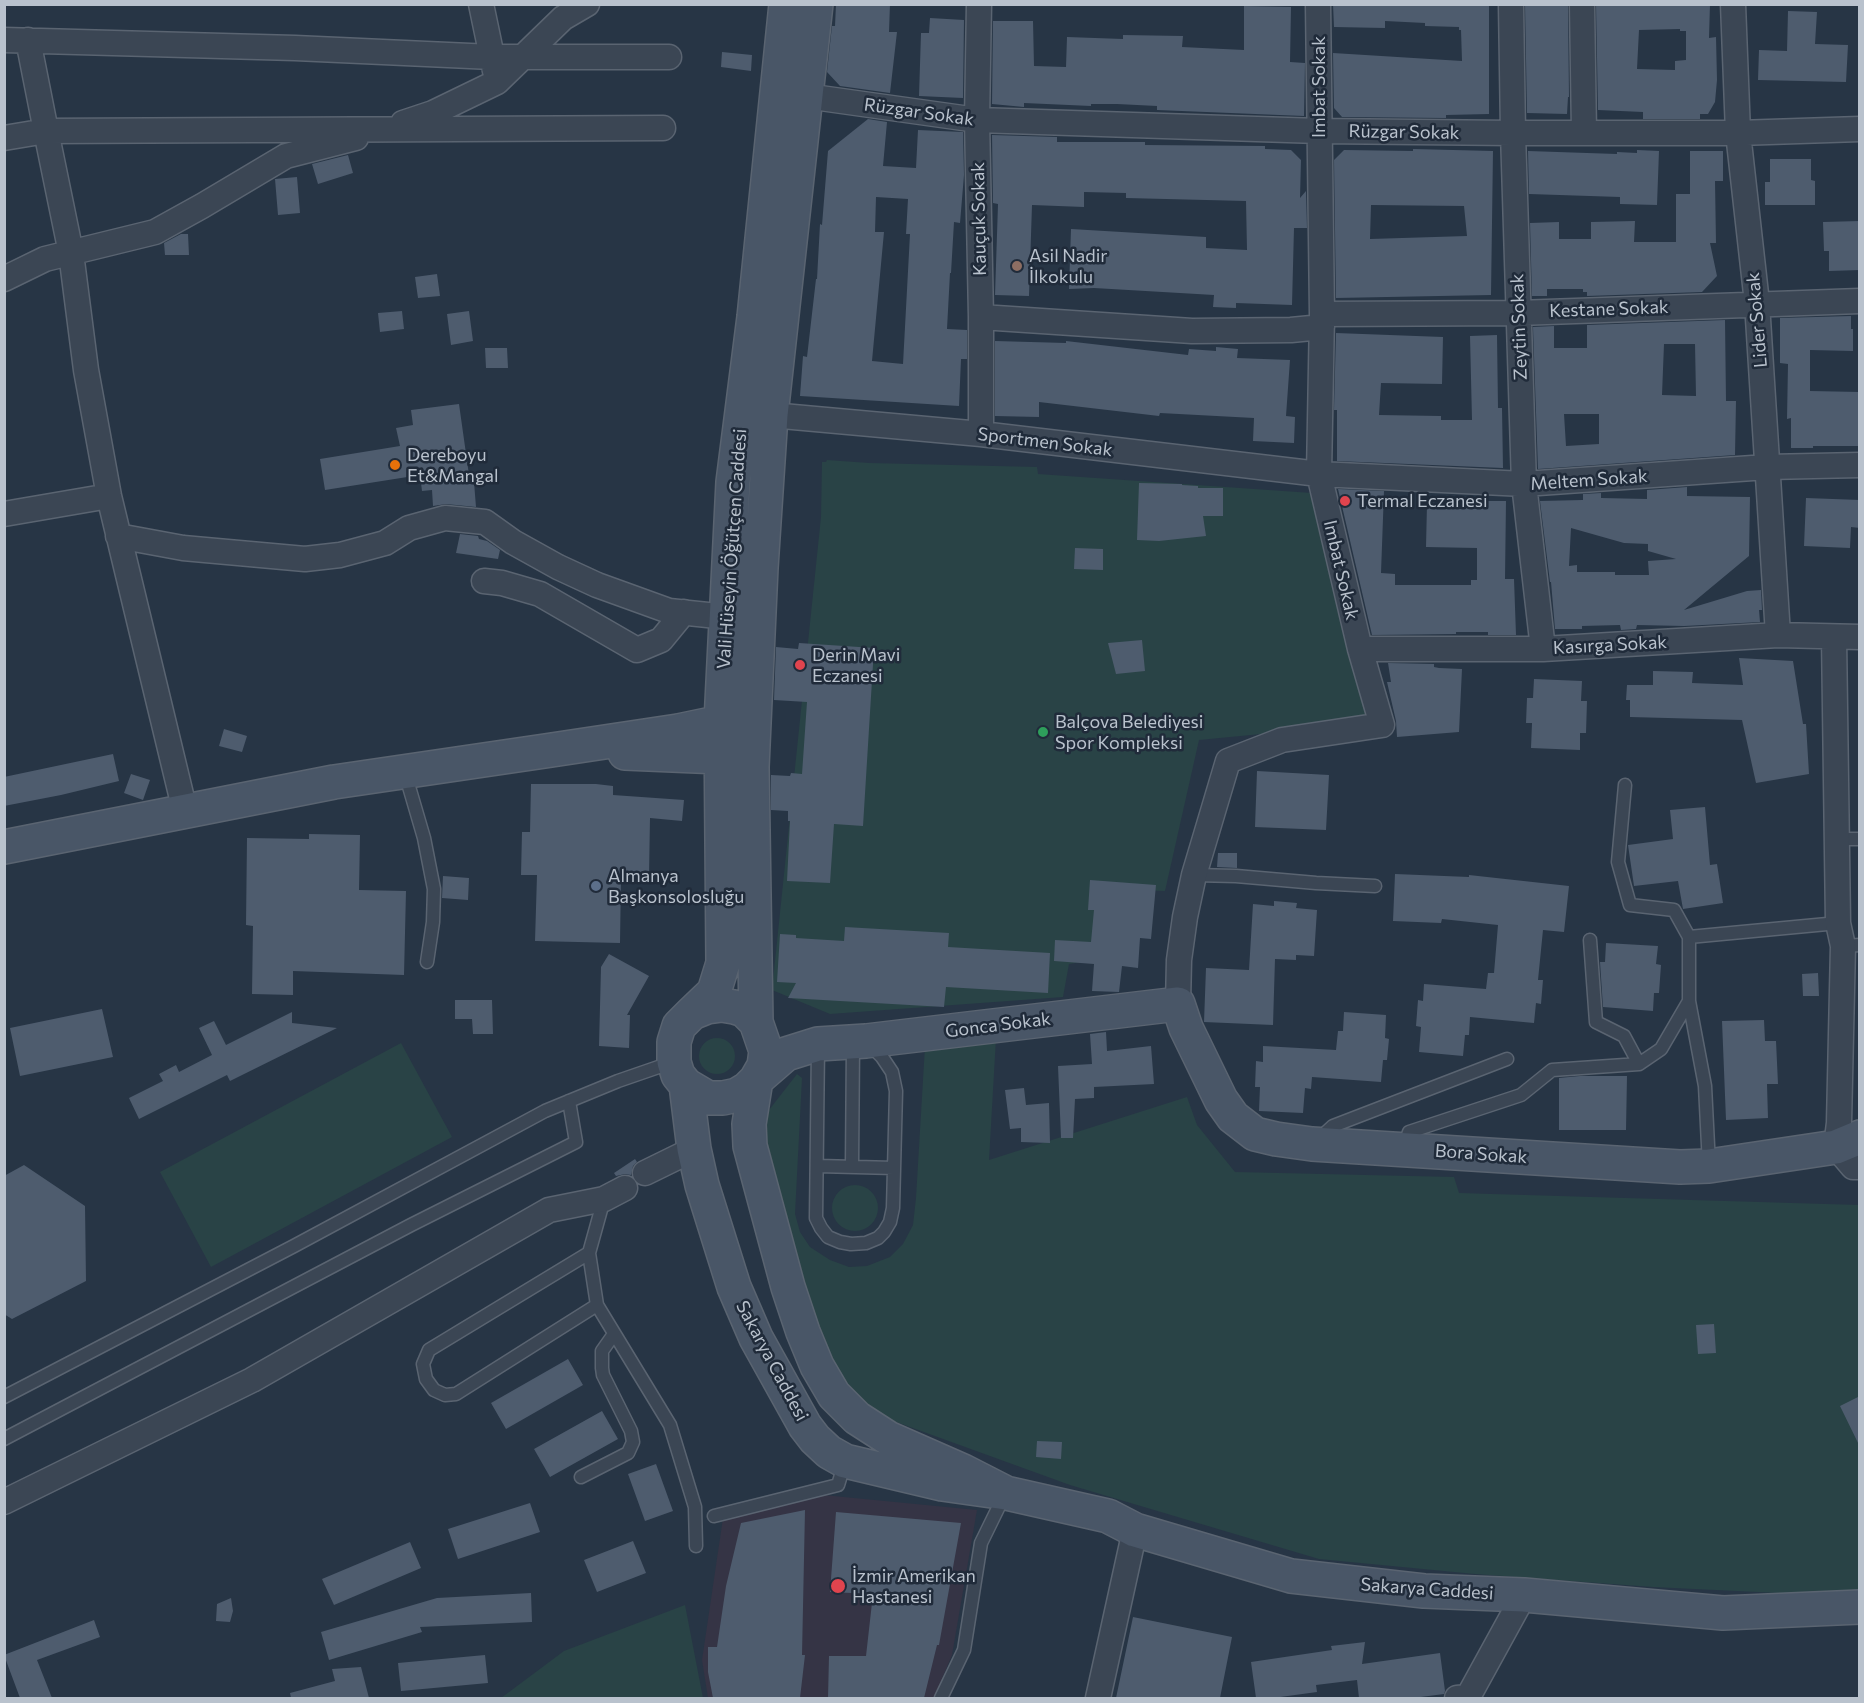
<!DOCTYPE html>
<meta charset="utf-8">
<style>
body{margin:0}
#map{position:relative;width:1864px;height:1703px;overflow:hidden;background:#273545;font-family:Commissioner,sans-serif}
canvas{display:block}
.frame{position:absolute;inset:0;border:6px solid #b9c2cd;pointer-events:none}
</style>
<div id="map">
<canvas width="1864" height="1703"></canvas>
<div class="frame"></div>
</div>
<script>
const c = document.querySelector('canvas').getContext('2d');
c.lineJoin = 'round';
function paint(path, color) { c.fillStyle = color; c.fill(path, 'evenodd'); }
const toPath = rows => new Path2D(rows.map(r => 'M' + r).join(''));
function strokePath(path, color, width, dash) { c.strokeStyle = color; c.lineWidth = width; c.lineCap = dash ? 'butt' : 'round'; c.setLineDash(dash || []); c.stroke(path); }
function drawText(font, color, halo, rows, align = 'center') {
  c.font = font + ' Commissioner,sans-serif'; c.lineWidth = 5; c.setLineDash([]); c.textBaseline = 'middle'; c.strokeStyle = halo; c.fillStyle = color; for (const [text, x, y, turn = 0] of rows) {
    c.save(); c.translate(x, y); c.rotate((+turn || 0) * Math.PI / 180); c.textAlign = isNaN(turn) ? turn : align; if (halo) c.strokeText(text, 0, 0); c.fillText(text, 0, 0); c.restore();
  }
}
const medical = toPath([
 [813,1494,977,1510,952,1655,934,1698,708,1698,702,1660,723,1518]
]);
const green = toPath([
 [827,460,869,463,1037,467,1038,474,1312,493,1375,723,1199,740,1165,891,1112,889,1101,959,1069,964,1063,997,830,1014,772,990,821,517,822,462,826,462],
 [996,1038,989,1160,1187,1097,1197,1125,1235,1172,1454,1177,1459,1193,1859,1205,1859,1594,1842,1596,1653,1587,1475,1574,1319,1559,1070,1485,888,1419,851,1393,817,1333,768,1162,764,1125,769,1110,797,1074,802,1078,795,1214,800,1232,810,1247,830,1260,849,1267,867,1266,890,1257,903,1244,913,1225,916,1198,925,1046],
 '699 1056a18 18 0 1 1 36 0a18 18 0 1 1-36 0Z',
 [401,1043,452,1137,211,1267,160,1172],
 '832 1208a23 23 0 1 1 46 0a23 23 0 1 1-46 0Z',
 [685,1605,703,1698,501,1698,564,1651]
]);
const building = toPath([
 [836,4,890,4,889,32,897,32,890,93,840,86,827,72,832,26,835,26],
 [1333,4,1489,4,1489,114,1446,115,1446,118,1342,117,1334,108,1333,53,1462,61,1461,30,1459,30,1459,27,1425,26,1425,23,1385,21,1385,28,1334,27],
 [1525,4,1568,4,1569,97,1568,97,1567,114,1527,113],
 [1596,4,1710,4,1709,38,1716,37,1717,80,1715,102,1708,114,1700,114,1700,119,1643,119,1643,112,1598,110],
 [1680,29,1680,31,1686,31,1686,60,1675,61,1675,70,1637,69,1639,30],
 [1244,6,1291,7,1290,62,1305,63,1304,116,1157,110,1157,106,1117,104,1091,104,1091,106,1024,103,1024,107,992,104,993,21,1033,21,1034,66,1066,67,1067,37,1123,39,1123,35,1183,36,1182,47,1244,50],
 [1788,11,1817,12,1815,44,1848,45,1846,82,1758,80,1759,50,1787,51],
 [930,18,964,20,963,98,919,96,921,33,929,33],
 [722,52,752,55,751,71,721,67],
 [868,119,887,122,883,166,916,168,918,130,963,132,964,175,960,223,954,222,951,273,950,273,947,329,967,330,967,359,961,359,959,406,800,396,803,356,807,357,816,279,817,279,820,224,822,225,828,151],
 [876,197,908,199,906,234,910,234,903,364,872,361,884,232,875,232],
 [992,135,1057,137,1057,142,1145,142,1145,145,1265,146,1265,149,1291,150,1301,160,1300,198,1306,191,1307,228,1294,228,1292,305,1236,303,1236,308,1213,307,1214,295,1094,288,1069,289,1071,229,1206,237,1206,248,1247,250,1246,201,1126,198,1126,193,1084,192,1084,207,1032,205,1029,296,995,295,998,204,993,203],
 [1413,149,1493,151,1491,295,1336,298,1334,160,1344,150,1413,151],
 [1371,205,1464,206,1467,236,1370,239],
 [1637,150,1659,151,1657,205,1620,204,1620,197,1529,194,1528,151,1617,154,1617,152,1637,153],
 [1690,151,1723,151,1723,181,1715,181,1716,243,1710,243,1717,276,1702,292,1587,296,1587,292,1583,292,1583,289,1547,289,1547,296,1532,296,1530,223,1559,222,1559,239,1591,239,1591,222,1635,221,1634,242,1676,242,1676,194,1690,194],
 [348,155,353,173,318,184,312,164],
 [1770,159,1811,159,1811,180,1815,181,1815,205,1765,205,1765,182,1770,182],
 [297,177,300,213,278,215,275,179],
 [1860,221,1860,270,1829,271,1829,251,1824,251,1823,222],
 [181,234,188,234,189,255,165,255,164,243],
 [437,274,440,296,418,298,415,277],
 [402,311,404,329,380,332,378,313],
 [469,311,473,341,451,345,447,314],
 [1851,316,1851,329,1853,329,1853,351,1810,350,1810,391,1860,392,1860,446,1813,446,1813,448,1791,448,1791,418,1787,419,1788,364,1780,363,1780,318],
 [1725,320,1726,401,1736,401,1735,455,1538,469,1533,327,1554,326,1554,348,1587,348,1587,325],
 [1664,344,1695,344,1696,396,1662,395],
 [1564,414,1599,414,1599,444,1566,446],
 [1336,333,1443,337,1442,384,1381,383,1379,415,1441,416,1441,420,1472,420,1470,336,1497,335,1498,408,1502,408,1503,468,1337,461,1337,410,1334,410],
 [995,341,1066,343,1066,341,1188,355,1189,349,1216,351,1216,347,1238,349,1237,358,1290,360,1286,416,1295,417,1294,443,1253,441,1254,418,1160,413,1159,416,1039,402,1039,417,995,416],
 [485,348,507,348,508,368,486,368],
 [459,404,470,482,474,482,476,507,446,504,433,506,432,490,422,491,420,475,325,490,320,459,400,446,396,428,413,425,411,410],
 [1139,483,1182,484,1182,485,1198,486,1198,488,1223,488,1223,516,1203,516,1206,536,1159,541,1137,540],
 [1687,487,1687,496,1750,497,1749,556,1684,610,1747,591,1761,590,1762,610,1759,610,1760,622,1684,626,1637,625,1636,629,1621,630,1620,625,1582,626,1582,629,1555,629,1551,582,1550,582,1540,501,1583,500,1583,494,1601,493,1601,498,1647,499,1647,490],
 [1571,528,1624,543,1648,544,1648,551,1676,559,1648,561,1649,575,1615,575,1615,572,1577,572,1577,565,1569,566],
 [1338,489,1384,491,1381,573,1395,574,1395,585,1471,585,1471,580,1477,580,1477,548,1426,547,1427,504,1479,506,1479,501,1506,501,1505,579,1514,579,1516,635,1488,635,1488,632,1456,632,1456,634,1372,635],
 [1806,498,1860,500,1860,528,1851,527,1850,548,1804,546],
 [460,534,478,536,479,539,487,541,500,550,498,559,456,553],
 [1075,548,1103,549,1103,570,1074,569],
 [1142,640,1145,671,1116,674,1108,643],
 [799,643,874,648,863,826,834,824,830,883,787,881,790,821,788,821,788,811,771,810,771,775,790,776,791,773,802,774,807,702,774,700,776,647,798,649],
 [1739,658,1793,661,1803,724,1806,724,1809,774,1756,783,1742,720,1630,717,1630,700,1626,700,1627,685,1653,685,1653,671,1693,672,1692,683,1743,685],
 [1388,663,1434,664,1434,667,1439,668,1462,669,1459,732,1397,737,1396,721,1387,682,1391,682],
 [1534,679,1582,681,1581,701,1587,701,1586,733,1580,733,1580,750,1531,748,1532,723,1526,723,1527,698,1533,698],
 [224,729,247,736,242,752,219,746],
 [113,754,119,781,61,795,4,806,4,777],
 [1257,771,1329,775,1326,830,1255,827],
 [131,774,150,780,143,800,124,793],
 [531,784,596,784,613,786,613,795,684,800,682,821,650,818,649,877,621,876,620,943,535,941,537,875,521,875,522,832,530,832],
 [1705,807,1710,865,1717,864,1723,903,1683,909,1678,881,1634,886,1628,845,1673,839,1670,810],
 [309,834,360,835,359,890,406,891,404,975,293,971,293,995,252,994,253,926,246,925,247,838,309,839],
 [1218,853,1237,853,1237,868,1217,867],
 [1395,874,1469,877,1469,875,1569,886,1564,932,1543,930,1538,980,1543,980,1541,1004,1536,1003,1534,1023,1470,1017,1469,1035,1465,1035,1463,1056,1419,1052,1421,1027,1416,1026,1418,1000,1423,1001,1424,984,1486,989,1488,973,1494,973,1498,925,1442,919,1441,923,1393,921],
 [443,876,469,878,468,900,442,898],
 [1090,880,1156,885,1151,939,1140,938,1138,968,1122,966,1119,992,1092,991,1094,964,1054,961,1055,940,1091,942,1094,910,1088,910],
 [1274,901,1297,903,1296,908,1317,910,1314,956,1296,955,1296,960,1275,959,1273,1025,1204,1022,1206,968,1249,970,1253,904,1274,906],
 [845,927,949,933,948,947,1050,953,1048,993,946,987,944,1007,788,998,796,983,777,982,780,934,796,935,796,938,844,941],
 [1606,943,1658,946,1656,964,1661,965,1659,993,1654,993,1653,1011,1603,1007,1600,962,1605,962],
 [609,954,649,976,627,1015,630,1015,629,1048,599,1046,601,967],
 [1818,973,1819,996,1803,996,1802,974],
 [455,1000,492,1000,493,1034,473,1034,472,1019,455,1019],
 [102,1009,113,1057,20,1076,10,1028],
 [292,1012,292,1023,337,1028,230,1081,227,1075,139,1119,129,1098,163,1081,159,1074,176,1065,179,1072,212,1055,199,1028,214,1021,226,1045],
 [1344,1012,1386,1015,1385,1038,1389,1039,1387,1060,1383,1060,1381,1082,1312,1077,1311,1089,1305,1088,1303,1113,1259,1111,1260,1087,1255,1087,1256,1061,1263,1062,1263,1046,1336,1050,1338,1031,1343,1031],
 [1764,1020,1765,1041,1776,1041,1778,1084,1767,1084,1768,1118,1726,1120,1722,1021],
 [1106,1032,1107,1051,1151,1046,1154,1084,1094,1087,1094,1098,1075,1099,1073,1138,1061,1138,1058,1066,1092,1064,1090,1034],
 [1580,1076,1627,1076,1626,1130,1559,1130,1559,1078],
 [1024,1088,1026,1105,1049,1103,1050,1143,1021,1142,1021,1128,1010,1129,1005,1090],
 [635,1159,637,1162,633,1166,631,1175,625,1174,616,1176,614,1173],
 [24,1165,85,1206,86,1281,12,1319,4,1314,4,1176],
 [1714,1324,1716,1353,1698,1354,1696,1325],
 [568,1359,583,1385,506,1429,491,1403],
 [1860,1396,1860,1447,1840,1406],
 [602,1411,618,1439,550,1477,534,1449],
 [1037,1441,1062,1442,1061,1459,1036,1457],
 [656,1464,673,1511,645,1521,628,1474],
 [530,1503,540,1532,458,1559,448,1529],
 [805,1510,802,1655,805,1655,800,1698,713,1698,708,1672,708,1647,717,1647,726,1586,741,1523],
 [836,1512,961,1523,939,1645,937,1645,924,1698,828,1698,829,1656,866,1656,873,1594,830,1592],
 [633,1541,646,1573,597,1592,584,1560],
 [410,1542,421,1568,334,1605,322,1579],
 [531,1593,532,1622,420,1627,422,1632,329,1660,321,1632,437,1598],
 [231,1598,233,1611,230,1622,216,1621,217,1604],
 [1133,1617,1232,1637,1220,1698,1116,1698],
 [94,1620,100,1637,37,1660,52,1698,20,1698,4,1655],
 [1365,1642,1362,1664,1440,1653,1445,1691,1444,1694,1413,1698,1359,1698,1357,1680,1316,1685,1317,1692,1273,1698,1256,1698,1251,1662,1332,1650,1331,1646],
 [485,1655,488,1683,401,1691,398,1663],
 [361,1667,369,1698,291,1698,290,1693,335,1681,332,1669]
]);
const lane = toPath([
 [405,773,424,838,434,889,433,922,427,962],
 [1625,785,1618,862,1630,905,1674,910,1689,937,1689,1001,1705,1086,1709,1165],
 [1838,839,1860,839],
 [1194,875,1236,876,1316,883,1375,886],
 [1689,937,1838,923],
 [1590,940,1596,1022,1624,1036,1639,1064],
 [1843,946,1860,945],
 [818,1046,816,1218,821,1228,828,1237,840,1242,851,1244,866,1243,878,1238,884,1232,890,1222,893,1208,896,1091,892,1072,882,1057,871,1046],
 [1320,1138,1333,1126,1507,1059],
 [1404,1148,1409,1132,1521,1095,1552,1070,1639,1064,1661,1049,1689,1001],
 [818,1166,894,1168],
 [852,1166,853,1044],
 [604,1199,589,1253,597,1305,670,1425,695,1507,696,1546],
 [589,1253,429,1350,423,1364,426,1379,434,1390,445,1395,456,1394,597,1305],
 [4,1397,294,1246,545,1111,618,1081,673,1062],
 [4,1439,411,1225,576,1142,569,1101],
 [581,1477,628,1453,633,1442,631,1431,603,1375,602,1368,602,1351,614,1334],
 [714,1516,838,1485,845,1462],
 [941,1698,964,1650,981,1543,1004,1496]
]);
const street = toPath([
 [481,4,495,71],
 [979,4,977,120,981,317,981,434],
 [1511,4,1513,133,1524,484,1543,649],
 [1582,4,1584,133],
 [1733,4,1738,133,1757,303,1778,635],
 [4,40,295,48,492,57,669,57],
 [28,40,46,131,663,128],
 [806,96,977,120,1319,131,1513,133,1738,133,1860,129],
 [403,123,433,113,497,82,563,18,587,4],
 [4,138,46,131,71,253,86,370,109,496,185,811],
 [4,279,45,259,155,232,202,206,286,156,356,138],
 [1322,314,1518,313,1860,301],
 [981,317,1192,331,1291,330,1322,327],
 [771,415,981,434,1319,474,1524,484,1767,467,1860,465],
 [4,514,109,496],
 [118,536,183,548,305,559,340,555,385,543,409,528,445,518,485,522,513,542,558,567,597,585,669,611,727,617],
 [484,581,502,583,540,594,637,650,661,640,684,612],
 [1834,637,1838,923,1843,946,1839,1123,1836,1147,1853,1167,1860,1167],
 [1360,649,1543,649,1778,635,1860,637],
 [1178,1004,1179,960,1185,917,1194,875,1228,761,1282,740,1382,725,1360,649,1319,474,1322,314,1318,4],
 [645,1173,694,1149],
 [4,1502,252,1380,549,1210,604,1199,625,1188],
 [1098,1698,1135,1530],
 [1457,1698,1468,1697,1524,1595]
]);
const secondary = toPath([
 [625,753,720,757],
 [4,847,334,782,545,751,678,731,721,722],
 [692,1013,714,992,723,963,721,722,733,482,754,317,786,4],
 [756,1022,752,767,761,568,771,415,816,4],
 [686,1085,694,1149,702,1185,734,1287,756,1338,805,1426,815,1439,829,1452,845,1461,942,1484,1006,1493,1108,1516,1135,1530,1291,1576,1424,1591,1524,1595,1723,1613,1860,1607],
 [1006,1493,963,1471,888,1438,857,1418,834,1395,817,1366,803,1332,788,1287,750,1146,749,1124,756,1080,764,1066,766,1051,756,1022,744,1010,734,1007,722,1005,707,1007,692,1013,679,1026,674,1042,674,1062,678,1075,686,1085,708,1098,723,1098,737,1095,747,1089,756,1080,786,1054,818,1044,866,1041,1178,1004,1186,1028,1221,1100,1233,1117,1255,1134,1276,1139,1312,1144,1680,1167,1709,1166,1836,1147,1860,1137]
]);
const markers = [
 [1017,266,6,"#8d6e63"],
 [395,465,6,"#e8710a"],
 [1345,501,6,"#e0444e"],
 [800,665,6,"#e0444e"],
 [1043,732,6,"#2e9e5b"],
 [596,886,6,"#5c6f8a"],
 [838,1586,8,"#e0444e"]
];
const streetNames = [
 ["Imbat Sokak",1319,87,-90],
 ["Rüzgar Sokak",919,112,8],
 ["Rüzgar Sokak",1404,132,1],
 ["Kauçuk Sokak",979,219,-91],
 ["Kestane Sokak",1609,309,-2],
 ["Lider Sokak",1757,320,-95],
 ["Zeytin Sokak",1519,327,-92],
 ["Sportmen Sokak",1045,442,7],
 ["Meltem Sokak",1589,480,-4],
 ["Vali Hüseyin Öğütçen Caddesi",732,549,-86],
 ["Imbat Sokak",1341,570,77],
 ["Kasırga Sokak",1610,645,-3],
 ["Gonca Sokak",998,1025,-7],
 ["Bora Sokak",1481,1154,4],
 ["Sakarya Caddesi",772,1361,62],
 ["Sakarya Caddesi",1427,1589,4]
];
const poiNames = [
 ["Asil Nadir",1029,256],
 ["İlkokulu",1029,277],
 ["Dereboyu",407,455],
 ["Et&Mangal",407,476],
 ["Termal Eczanesi",1357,501],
 ["Derin Mavi",812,655],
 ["Eczanesi",812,676],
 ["Balçova Belediyesi",1055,722],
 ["Spor Kompleksi",1055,743],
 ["Almanya",608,876],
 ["Başkonsolosluğu",608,897],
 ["İzmir Amerikan",852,1576],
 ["Hastanesi",852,1597]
];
paint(medical, '#353445');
paint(green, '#294346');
paint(building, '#4e5c6e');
strokePath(lane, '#5a6471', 15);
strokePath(street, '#5a6471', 27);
strokePath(secondary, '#5a6471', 36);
strokePath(lane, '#3b4654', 12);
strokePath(street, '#3b4654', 24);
strokePath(secondary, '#495667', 33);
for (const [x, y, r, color] of markers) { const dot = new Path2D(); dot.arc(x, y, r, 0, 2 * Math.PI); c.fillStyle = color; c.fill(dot); strokePath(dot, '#202b3a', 2); }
drawText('18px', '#b9c2cd', '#202b3a', streetNames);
drawText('18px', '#b9c2cd', '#202b3a', poiNames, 'left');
</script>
